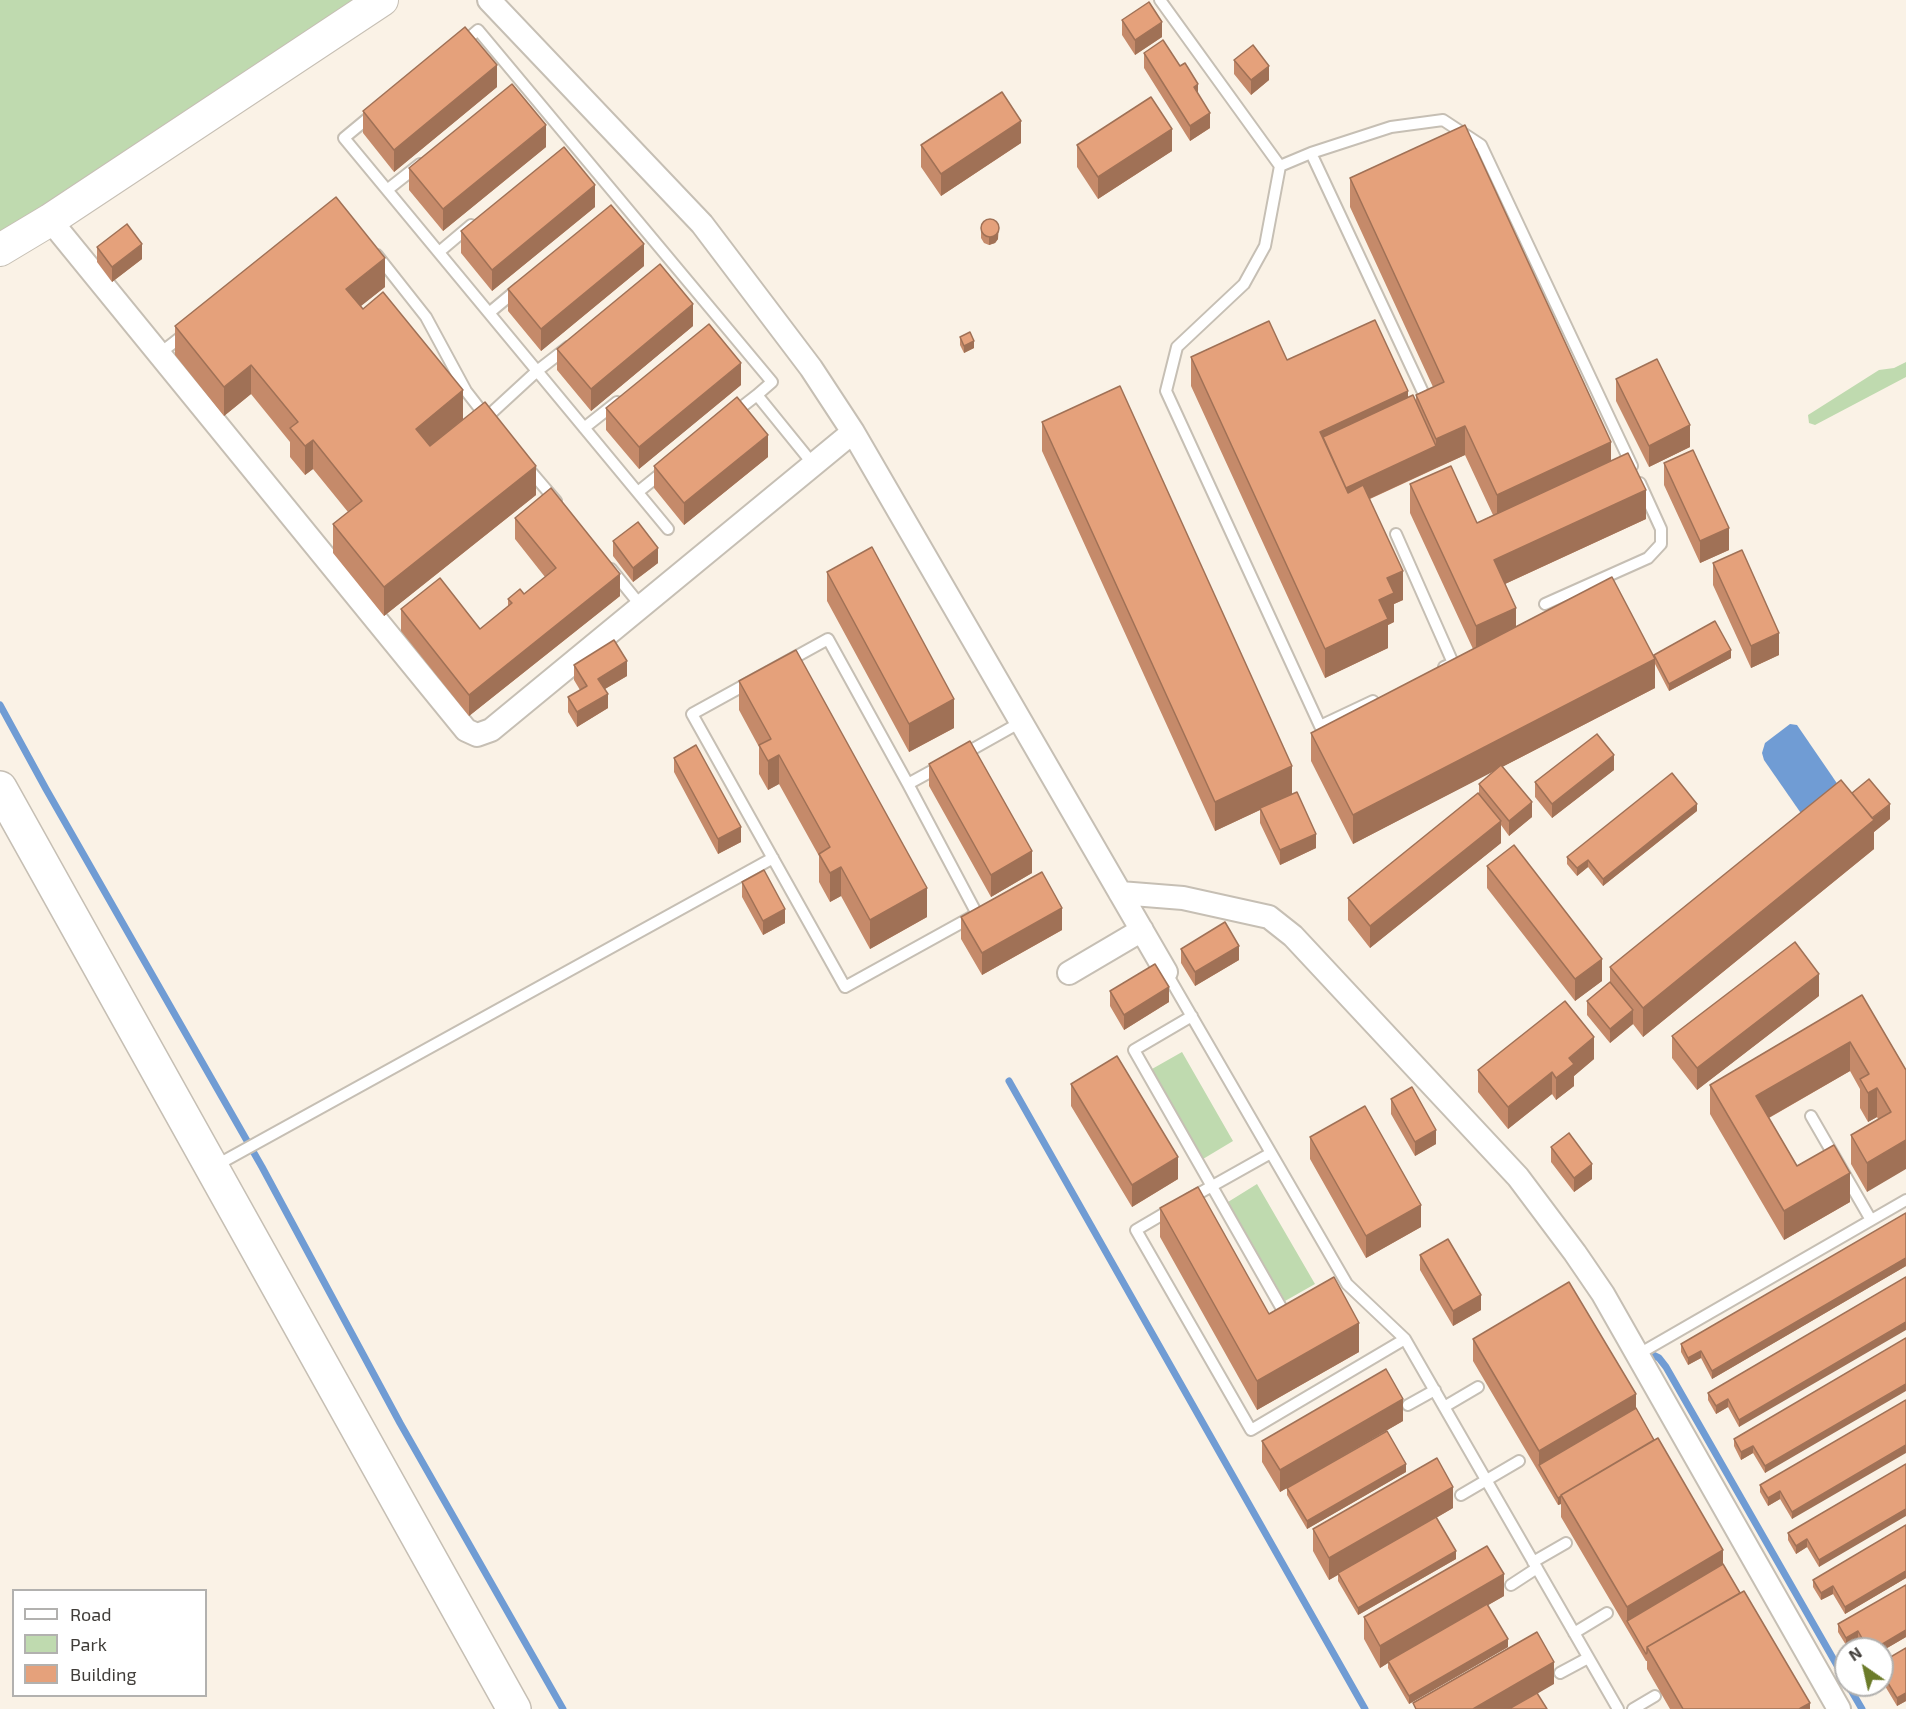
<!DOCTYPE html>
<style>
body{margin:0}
#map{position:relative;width:1906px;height:1709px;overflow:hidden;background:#faf2e6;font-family:"Exo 2",sans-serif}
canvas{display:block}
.legend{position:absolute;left:12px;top:1589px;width:195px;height:108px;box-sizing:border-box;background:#fff;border:2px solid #b2b1af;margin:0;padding:8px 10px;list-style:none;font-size:18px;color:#3f3c38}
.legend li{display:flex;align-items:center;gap:12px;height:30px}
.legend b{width:30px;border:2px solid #b2b1af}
.north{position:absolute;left:1834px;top:1637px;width:60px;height:60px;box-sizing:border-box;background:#fff;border:2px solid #b2b1af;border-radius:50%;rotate:326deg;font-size:16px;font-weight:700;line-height:24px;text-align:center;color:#3f3c38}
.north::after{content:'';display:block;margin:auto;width:21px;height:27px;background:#6b7b29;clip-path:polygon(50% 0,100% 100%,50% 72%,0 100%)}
</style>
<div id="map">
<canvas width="1906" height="1709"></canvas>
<ul class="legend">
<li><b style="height:8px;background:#fff"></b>Road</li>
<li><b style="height:16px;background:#bfdaaf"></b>Park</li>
<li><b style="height:16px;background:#e5a17b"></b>Building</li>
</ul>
<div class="north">N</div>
</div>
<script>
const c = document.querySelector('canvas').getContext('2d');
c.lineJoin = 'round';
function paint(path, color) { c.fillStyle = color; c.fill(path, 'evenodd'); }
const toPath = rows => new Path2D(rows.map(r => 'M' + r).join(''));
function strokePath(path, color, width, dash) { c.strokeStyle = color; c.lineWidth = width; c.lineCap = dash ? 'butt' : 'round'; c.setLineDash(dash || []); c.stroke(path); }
const green = toPath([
 [0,0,358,0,0,237],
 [1906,362,1906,377,1815,425,1809,423,1808,415,1879,370,1894,368],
 [1182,1052,1233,1141,1203,1159,1152,1069],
 [1257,1184,1315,1284,1285,1301,1228,1202]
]);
const water = toPath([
 [1790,724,1797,725,1845,795,1807,822,1764,760,1762,753,1765,743]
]);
const stream = toPath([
 [0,705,46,789,262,1167,400,1423,563,1709],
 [1009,1081,1365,1709],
 [1653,1355,1659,1358,1666,1367,1846,1681],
 [1848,1685,1862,1709]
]);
const service = toPath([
 [1160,0,1280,166],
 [463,43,478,30,772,382,757,395,813,464],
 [373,114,344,138,668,529],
 [1311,153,1428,403],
 [387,190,420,164],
 [439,252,471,225],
 [377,255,426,317,466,391,487,418],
 [489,313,519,288],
 [159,354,186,333],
 [734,413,757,395],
 [487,417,537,371,568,347],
 [584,428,617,402],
 [527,467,556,501],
 [638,492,664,471],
 [1396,534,1453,663,1444,667],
 [611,569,641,606],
 [1545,604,1648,558,1661,544,1661,529,1640,483],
 [828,639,908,784,977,914,845,987,692,714,828,639],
 [1373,701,1320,726,1166,391,1177,347,1244,284,1265,246,1280,166,1311,153,1391,127,1443,120,1481,145,1632,466],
 [964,754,1021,722],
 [908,784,939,767],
 [1166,972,1347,1284,1405,1339,1618,1709],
 [1192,1016,1134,1050,1286,1316,1288,1315],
 [1811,1116,1871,1220],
 [215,1166,773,858],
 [1189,1199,1271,1153],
 [1170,1210,1136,1230,1251,1430,1405,1339],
 [1637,1355,1906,1200],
 [1408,1405,1435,1390],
 [1444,1407,1478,1387],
 [1461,1495,1519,1461],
 [1533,1562,1566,1543],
 [1511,1585,1537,1568],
 [1574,1633,1607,1613],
 [1560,1673,1588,1658],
 [1633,1709,1655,1696]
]);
const minor = toPath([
 [489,0,702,224,811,368,853,432,1166,972],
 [50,220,466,730,477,735,491,730,853,432],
 [1120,893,1183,898,1269,917,1293,936,1518,1177,1575,1253,1603,1294,1839,1709],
 [1069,973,1142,930]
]);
const secondary = toPath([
 [0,250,50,220,382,0]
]);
const primary = toPath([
 [0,788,514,1709]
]);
const wall = toPath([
 [1122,20,1162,37,1135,55,1122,35],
 [1144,53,1198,94,1210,128,1190,141,1144,68],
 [1234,60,1269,80,1251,95,1234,74],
 [497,87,394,172,363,133,363,111],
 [1021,143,941,196,921,167,921,145],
 [1077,145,1172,151,1098,199,1077,167],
 [546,147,443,231,409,190,409,168],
 [1350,178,1611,461,1646,519,1505,584,1516,627,1654,657,1654,655,1731,658,1669,691,1655,664,1655,688,1502,767,1532,817,1509,836,1501,825,1501,843,1370,948,1348,920,1348,898,1479,793,1479,784,1495,770,1353,844,1311,761,1311,733,1473,649,1410,513,1410,484,1477,523,1493,515,1465,455,1370,499,1403,600,1394,604,1394,622,1388,625,1388,648,1325,678,1191,386,1191,357,1287,360,1408,398,1416,403,1416,395,1433,387,1350,207],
 [595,207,492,291,461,253,461,231],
 [981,225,999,226,998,239,995,243,989,245,984,243,981,238],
 [97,247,142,259,112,282,97,262],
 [644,266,541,351,508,311,508,289],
 [385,287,360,306,463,419,536,495,384,616,333,553,333,524,348,512,313,469,305,475,290,457,290,442,251,394,224,416,175,355,175,326],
 [693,326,591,411,557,370,557,349],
 [960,337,974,348,964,353,960,345],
 [1616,379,1690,447,1649,467,1616,401],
 [741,385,639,469,606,430,606,408],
 [1042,422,1292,794,1316,848,1280,865,1260,823,1260,810,1215,831,1042,451],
 [768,457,684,525,654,488,654,466],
 [1664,463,1729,550,1700,563,1664,485],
 [515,518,620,596,469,716,401,631,401,609,480,629,508,607,508,599,524,594,545,577,515,539],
 [613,541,658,563,633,582,613,556],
 [1713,563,1779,655,1751,668,1713,585],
 [827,572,954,728,909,752,827,601],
 [574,665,627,676,605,689,608,708,577,727,568,712,568,697,580,690,574,680],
 [739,681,927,917,870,949,841,896,830,902,819,882,819,856,779,784,768,790,759,774,759,747,739,710],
 [674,758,741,842,718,854,674,772],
 [929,764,1032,873,991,897,929,786],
 [1614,770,1552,818,1535,797,1535,782],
 [1852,793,1890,819,1874,832,1874,849,1643,1037,1633,1024,1610,1043,1587,1015,1587,1001,1610,982,1610,967],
 [1697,811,1603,886,1588,867,1577,876,1567,864,1567,857],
 [1487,866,1602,981,1575,1001,1487,888],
 [742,882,785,923,763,935,742,897],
 [961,917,1062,930,982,975,961,939],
 [1181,949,1239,960,1195,986,1181,963],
 [1110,991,1169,1002,1124,1030,1110,1006],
 [1862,995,1906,1070,1867,1192,1851,1164,1851,1135,1878,1119,1877,1117,1868,1122,1860,1108,1860,1089,1850,1071,1769,1118,1797,1166,1850,1202,1784,1240,1710,1114,1710,1085],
 [1819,996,1697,1090,1672,1058,1672,1036],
 [1594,1059,1574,1076,1574,1086,1556,1100,1552,1094,1508,1129,1478,1092,1478,1070],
 [1071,1084,1178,1179,1132,1207,1071,1106],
 [1391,1099,1436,1144,1415,1156,1391,1114],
 [1310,1137,1421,1227,1366,1258,1310,1159],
 [1551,1147,1592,1179,1574,1192,1551,1162],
 [1160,1208,1269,1314,1359,1352,1257,1410,1160,1237],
 [1906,1213,1906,1266,1712,1379,1701,1358,1688,1365,1681,1352,1681,1344],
 [1420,1255,1481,1310,1453,1326,1420,1270],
 [1906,1277,1739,1427,1728,1407,1716,1414,1708,1400,1708,1393],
 [1906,1338,1765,1473,1753,1453,1741,1460,1734,1446,1734,1439],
 [1473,1339,1636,1408,1723,1564,1810,1709,1670,1709,1647,1669,1647,1661,1646,1661,1561,1517,1561,1504,1558,1505,1473,1361],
 [1906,1400,1792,1519,1780,1499,1768,1506,1760,1492,1760,1485],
 [1403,1421,1280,1492,1262,1462,1262,1441],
 [1906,1464,1819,1567,1807,1547,1796,1554,1788,1540,1788,1533],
 [1406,1472,1307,1529,1287,1495,1287,1488],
 [1453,1508,1436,1518,1456,1559,1358,1615,1338,1581,1338,1575,1329,1580,1313,1551,1313,1529],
 [1906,1525,1906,1578,1845,1614,1833,1594,1821,1600,1813,1587,1813,1580],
 [1906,1585,1906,1637,1882,1651,1882,1649,1864,1649,1858,1638,1846,1645,1838,1632,1838,1624],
 [1504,1596,1488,1605,1508,1647,1409,1704,1388,1668,1388,1663,1380,1668,1364,1639,1364,1617],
 [1906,1648,1906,1701,1897,1706,1885,1686,1873,1693,1869,1685,1882,1685,1882,1662]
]);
const shadedWall = toPath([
 [1162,22,1162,37,1135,55,1135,40],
 [497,65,497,87,394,172,394,150],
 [1269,66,1269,80,1251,95,1251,80],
 [1198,84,1198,99,1194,87],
 [1210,113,1210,128,1190,141,1190,126],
 [1021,121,1021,143,941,196,941,174],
 [546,125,546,147,443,231,443,209],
 [1172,129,1172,151,1098,199,1098,177],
 [595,185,595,207,492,291,492,270],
 [998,232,998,239,995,243,989,245,989,237],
 [142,244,142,259,112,282,112,267],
 [644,244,644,266,541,351,541,329],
 [385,258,385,287,346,318,346,289],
 [693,304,693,326,591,411,591,389],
 [974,341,974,348,964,353,964,346],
 [741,363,741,385,639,469,639,447],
 [251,365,251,394,224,416,224,387],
 [463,390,463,419,416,458,416,429],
 [1408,391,1408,420,1328,457,1320,432],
 [1690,425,1690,447,1649,467,1649,446],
 [1465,426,1465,455,1436,468,1436,439],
 [768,435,768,457,684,525,684,503],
 [313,440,313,469,305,475,305,446],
 [1611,442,1611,471,1497,524,1497,495],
 [1436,446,1436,468,1343,511,1343,489],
 [536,466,536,495,384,616,384,587],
 [1646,490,1646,519,1494,589,1494,560],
 [1729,528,1729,550,1700,563,1700,541],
 [658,548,658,563,633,582,633,568],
 [1403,571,1403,600,1394,604,1394,622,1388,625,1388,648,1325,678,1325,649,1379,600,1387,578],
 [620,574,620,596,469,716,469,695],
 [1516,608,1516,637,1476,655,1476,626],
 [1779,633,1779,655,1751,668,1751,646],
 [1731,650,1731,658,1669,691,1669,684],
 [1655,659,1655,688,1353,844,1353,815],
 [627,661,627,676,598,693,598,679],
 [608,694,608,708,577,727,577,712],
 [954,699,954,728,909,752,909,724],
 [779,755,779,784,768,790,768,761],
 [1614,755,1614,770,1552,818,1552,804],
 [1292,766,1292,795,1215,831,1215,802],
 [1532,802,1532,817,1509,836,1509,821],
 [1697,804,1697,811,1603,886,1603,879],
 [1890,804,1890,819,1874,832,1874,849,1643,1037,1643,1008],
 [1501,821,1501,843,1370,948,1370,926],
 [741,827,741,842,718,854,718,839],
 [1316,834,1316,848,1280,865,1280,850],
 [1032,851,1032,873,991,897,991,875],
 [1588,860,1588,867,1577,876,1577,868],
 [841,867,841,896,830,902,830,873],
 [927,888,927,917,870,949,870,920],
 [1062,908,1062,930,982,975,982,953],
 [785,909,785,923,763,935,763,921],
 [1239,946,1239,960,1195,986,1195,972],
 [1602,959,1602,981,1575,1001,1575,979],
 [1819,974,1819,996,1697,1090,1697,1068],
 [1169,987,1169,1002,1124,1030,1124,1015],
 [1633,1010,1633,1024,1610,1043,1610,1029],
 [1594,1037,1594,1059,1574,1076,1574,1086,1556,1100,1556,1078,1569,1058],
 [1850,1042,1850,1071,1756,1125,1756,1096],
 [1552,1072,1552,1094,1508,1129,1508,1107],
 [1877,1088,1877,1117,1868,1122,1868,1093],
 [1436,1130,1436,1144,1415,1156,1415,1142],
 [1906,1140,1906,1169,1867,1192,1867,1163],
 [1178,1157,1178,1179,1132,1207,1132,1185],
 [1592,1164,1592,1179,1574,1192,1574,1178],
 [1850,1173,1850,1202,1784,1240,1784,1211],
 [1421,1205,1421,1227,1366,1258,1366,1236],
 [1906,1258,1906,1266,1712,1379,1712,1371],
 [1481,1295,1481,1310,1453,1326,1453,1311],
 [1906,1322,1906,1330,1739,1427,1739,1420],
 [1359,1323,1359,1352,1257,1410,1257,1381],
 [1701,1351,1701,1358,1688,1365,1688,1358],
 [1906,1384,1906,1391,1765,1473,1765,1466],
 [1636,1394,1636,1416,1539,1465,1539,1451],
 [1403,1399,1403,1421,1280,1492,1280,1470],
 [1728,1399,1728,1407,1716,1414,1716,1406],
 [1906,1445,1906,1453,1792,1519,1792,1512],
 [1753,1446,1753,1453,1741,1460,1741,1452],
 [1406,1464,1406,1472,1307,1529,1307,1521],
 [1453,1487,1453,1508,1329,1580,1329,1558],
 [1780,1491,1780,1499,1768,1506,1768,1498],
 [1561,1496,1561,1504,1558,1505,1558,1498],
 [1906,1509,1906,1516,1819,1567,1819,1560],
 [1807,1539,1807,1547,1796,1554,1796,1546],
 [1723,1550,1723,1572,1627,1621,1627,1607],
 [1456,1551,1456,1559,1358,1615,1358,1608],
 [1906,1571,1906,1578,1845,1614,1845,1607],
 [1504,1574,1504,1596,1389,1662,1388,1661,1388,1663,1380,1668,1380,1646],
 [1833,1586,1833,1594,1821,1600,1821,1593],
 [1906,1630,1906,1637,1882,1651,1882,1649,1874,1649],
 [1858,1631,1858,1638,1846,1645,1846,1638],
 [1508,1639,1508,1647,1409,1704,1409,1696],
 [1554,1662,1554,1684,1511,1709,1473,1709],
 [1885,1678,1885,1686,1873,1693,1873,1685,1882,1685,1882,1680],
 [1906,1693,1906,1701,1897,1706,1897,1698],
 [1810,1703,1810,1709,1799,1709]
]);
const building = toPath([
 [1149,2,1162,22,1135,40,1122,20,1149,2],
 [465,27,497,65,394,150,363,111,465,27],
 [1163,40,1180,66,1185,63,1198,84,1194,87,1210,113,1190,126,1144,53,1163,40],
 [1253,45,1269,66,1251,80,1234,60,1253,45],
 [512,84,546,125,443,209,409,168,512,84],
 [1002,92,1021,121,941,174,921,145,1002,92],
 [1151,97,1172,129,1098,177,1077,145,1151,97],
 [1465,125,1611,442,1497,495,1465,426,1436,439,1416,395,1444,382,1350,178,1465,125],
 [564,147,595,185,492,270,461,231,564,147],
 [336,197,385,258,346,289,363,309,383,292,463,390,416,429,430,446,485,402,536,466,384,587,333,524,362,501,313,440,305,446,290,428,298,422,251,365,224,387,175,326,336,197],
 [611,205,644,244,541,329,508,289,611,205],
 '981 228a9 9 0 1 1 18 0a9 9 0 1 1-18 0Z',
 [127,224,142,244,112,267,97,247,127,224],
 [660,264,693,304,591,389,557,349,660,264],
 [1375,320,1408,391,1320,432,1348,493,1363,485,1403,571,1387,578,1394,593,1379,600,1388,619,1325,649,1191,357,1269,321,1287,360,1375,320],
 [709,324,741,363,639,447,606,408,709,324],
 [970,332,974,341,964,346,960,337,970,332],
 [1657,359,1690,425,1649,446,1616,379,1657,359],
 [1120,386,1292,766,1215,802,1042,422,1120,386],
 [1413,395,1436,446,1346,488,1323,437,1413,395],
 [737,397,768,435,684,503,654,466,737,397],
 [1693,450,1729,528,1700,541,1664,463,1693,450],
 [1628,453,1646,490,1494,560,1516,608,1476,626,1410,484,1451,466,1477,523,1628,453],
 [551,488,620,574,469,695,401,609,440,578,480,629,512,603,508,599,520,589,524,594,556,568,515,518,551,488],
 [638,522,658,548,633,568,613,541,638,522],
 [872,547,954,699,909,724,827,572,872,547],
 [1742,550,1779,633,1751,646,1713,563,1742,550],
 [1612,577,1655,659,1353,815,1311,733,1612,577],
 [1715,621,1731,650,1669,684,1654,655,1715,621],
 [614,640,627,661,598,679,608,694,577,712,568,697,587,686,574,665,614,640],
 [796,650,927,888,870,920,841,867,830,873,819,854,830,847,779,755,768,761,759,745,771,739,739,681,796,650],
 [1597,734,1614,755,1552,804,1535,782,1597,734],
 [970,741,1032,851,991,875,929,764,970,741],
 [696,745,741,827,718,839,674,758,696,745],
 [1501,765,1532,802,1509,821,1479,784,1501,765],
 [1672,773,1697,804,1603,879,1588,860,1577,868,1567,857,1672,773],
 [1869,779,1890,804,1872,818,1852,793,1869,779],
 [1841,780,1874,820,1643,1008,1610,967,1841,780],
 [1297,792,1316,834,1280,850,1260,808,1297,792],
 [1478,793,1501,821,1370,926,1348,898,1478,793],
 [1514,845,1602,959,1575,979,1487,866,1514,845],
 [764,870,785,909,763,921,742,882,764,870],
 [1042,872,1062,908,982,953,961,917,1042,872],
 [1225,922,1239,946,1195,972,1181,949,1225,922],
 [1795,942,1819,974,1697,1068,1672,1036,1795,942],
 [1155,964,1169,987,1124,1015,1110,991,1155,964],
 [1610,982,1633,1010,1610,1029,1587,1001,1610,982],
 [1862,995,1906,1070,1906,1140,1867,1163,1851,1135,1891,1112,1877,1088,1868,1093,1860,1079,1869,1074,1850,1042,1756,1096,1797,1166,1834,1145,1850,1173,1784,1211,1710,1085,1862,995],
 [1565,1001,1594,1037,1569,1058,1574,1064,1556,1078,1552,1072,1508,1107,1478,1070,1565,1001],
 [1117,1056,1178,1157,1132,1185,1071,1084,1117,1056],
 [1412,1087,1436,1130,1415,1142,1391,1099,1412,1087],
 [1365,1106,1421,1205,1366,1236,1310,1137,1365,1106],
 [1569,1133,1592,1164,1574,1178,1551,1147,1569,1133],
 [1198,1187,1269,1314,1334,1277,1359,1323,1257,1381,1160,1208,1198,1187],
 [1906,1213,1906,1258,1712,1371,1701,1351,1688,1358,1681,1344,1906,1213],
 [1448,1239,1481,1295,1453,1311,1420,1255,1448,1239],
 [1906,1277,1906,1322,1739,1420,1728,1399,1716,1406,1708,1393,1906,1277],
 [1569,1282,1636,1394,1539,1451,1473,1339,1569,1282],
 [1906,1338,1906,1384,1765,1466,1753,1446,1741,1452,1734,1439,1906,1338],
 [1386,1369,1403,1399,1280,1470,1262,1441,1386,1369],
 [1906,1400,1906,1445,1792,1512,1780,1491,1768,1498,1760,1485,1906,1400],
 [1636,1408,1654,1440,1561,1495,1561,1496,1558,1498,1539,1465,1636,1408],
 [1387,1431,1406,1464,1307,1521,1287,1488,1387,1431],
 [1658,1438,1723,1550,1627,1607,1561,1495,1658,1438],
 [1437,1458,1453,1487,1329,1558,1313,1529,1437,1458],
 [1906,1464,1906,1509,1819,1560,1807,1539,1796,1546,1788,1533,1906,1464],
 [1436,1517,1456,1551,1358,1608,1338,1573,1436,1517],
 [1906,1525,1906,1571,1845,1607,1833,1586,1821,1593,1813,1580,1906,1525],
 [1487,1546,1504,1574,1380,1646,1364,1617,1487,1546],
 [1723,1564,1740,1593,1647,1647,1647,1653,1646,1654,1627,1621,1723,1564],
 [1906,1585,1906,1630,1874,1649,1868,1649,1858,1631,1846,1638,1838,1624,1906,1585],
 [1744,1591,1810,1703,1799,1709,1683,1709,1647,1647,1744,1591],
 [1487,1604,1508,1639,1409,1696,1388,1661,1487,1604],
 [1537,1632,1554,1662,1473,1709,1416,1709,1413,1703,1537,1632],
 [1906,1648,1906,1693,1897,1698,1885,1678,1882,1680,1882,1662,1906,1648],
 [1537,1693,1547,1709,1509,1709,1537,1693]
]);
paint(green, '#bfdaaf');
paint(water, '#709cd4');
strokePath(stream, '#709cd4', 7);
strokePath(service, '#c6bfb4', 14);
strokePath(minor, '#c6bfb4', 26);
strokePath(secondary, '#c6bfb4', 34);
strokePath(primary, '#c6bfb4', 36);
strokePath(service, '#fff', 10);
strokePath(minor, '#fff', 22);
strokePath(secondary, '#fff', 32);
strokePath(primary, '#fff', 33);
paint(wall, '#c58a6a');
paint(shadedWall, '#a07156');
paint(building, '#e5a17b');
strokePath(building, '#a07156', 1.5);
</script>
